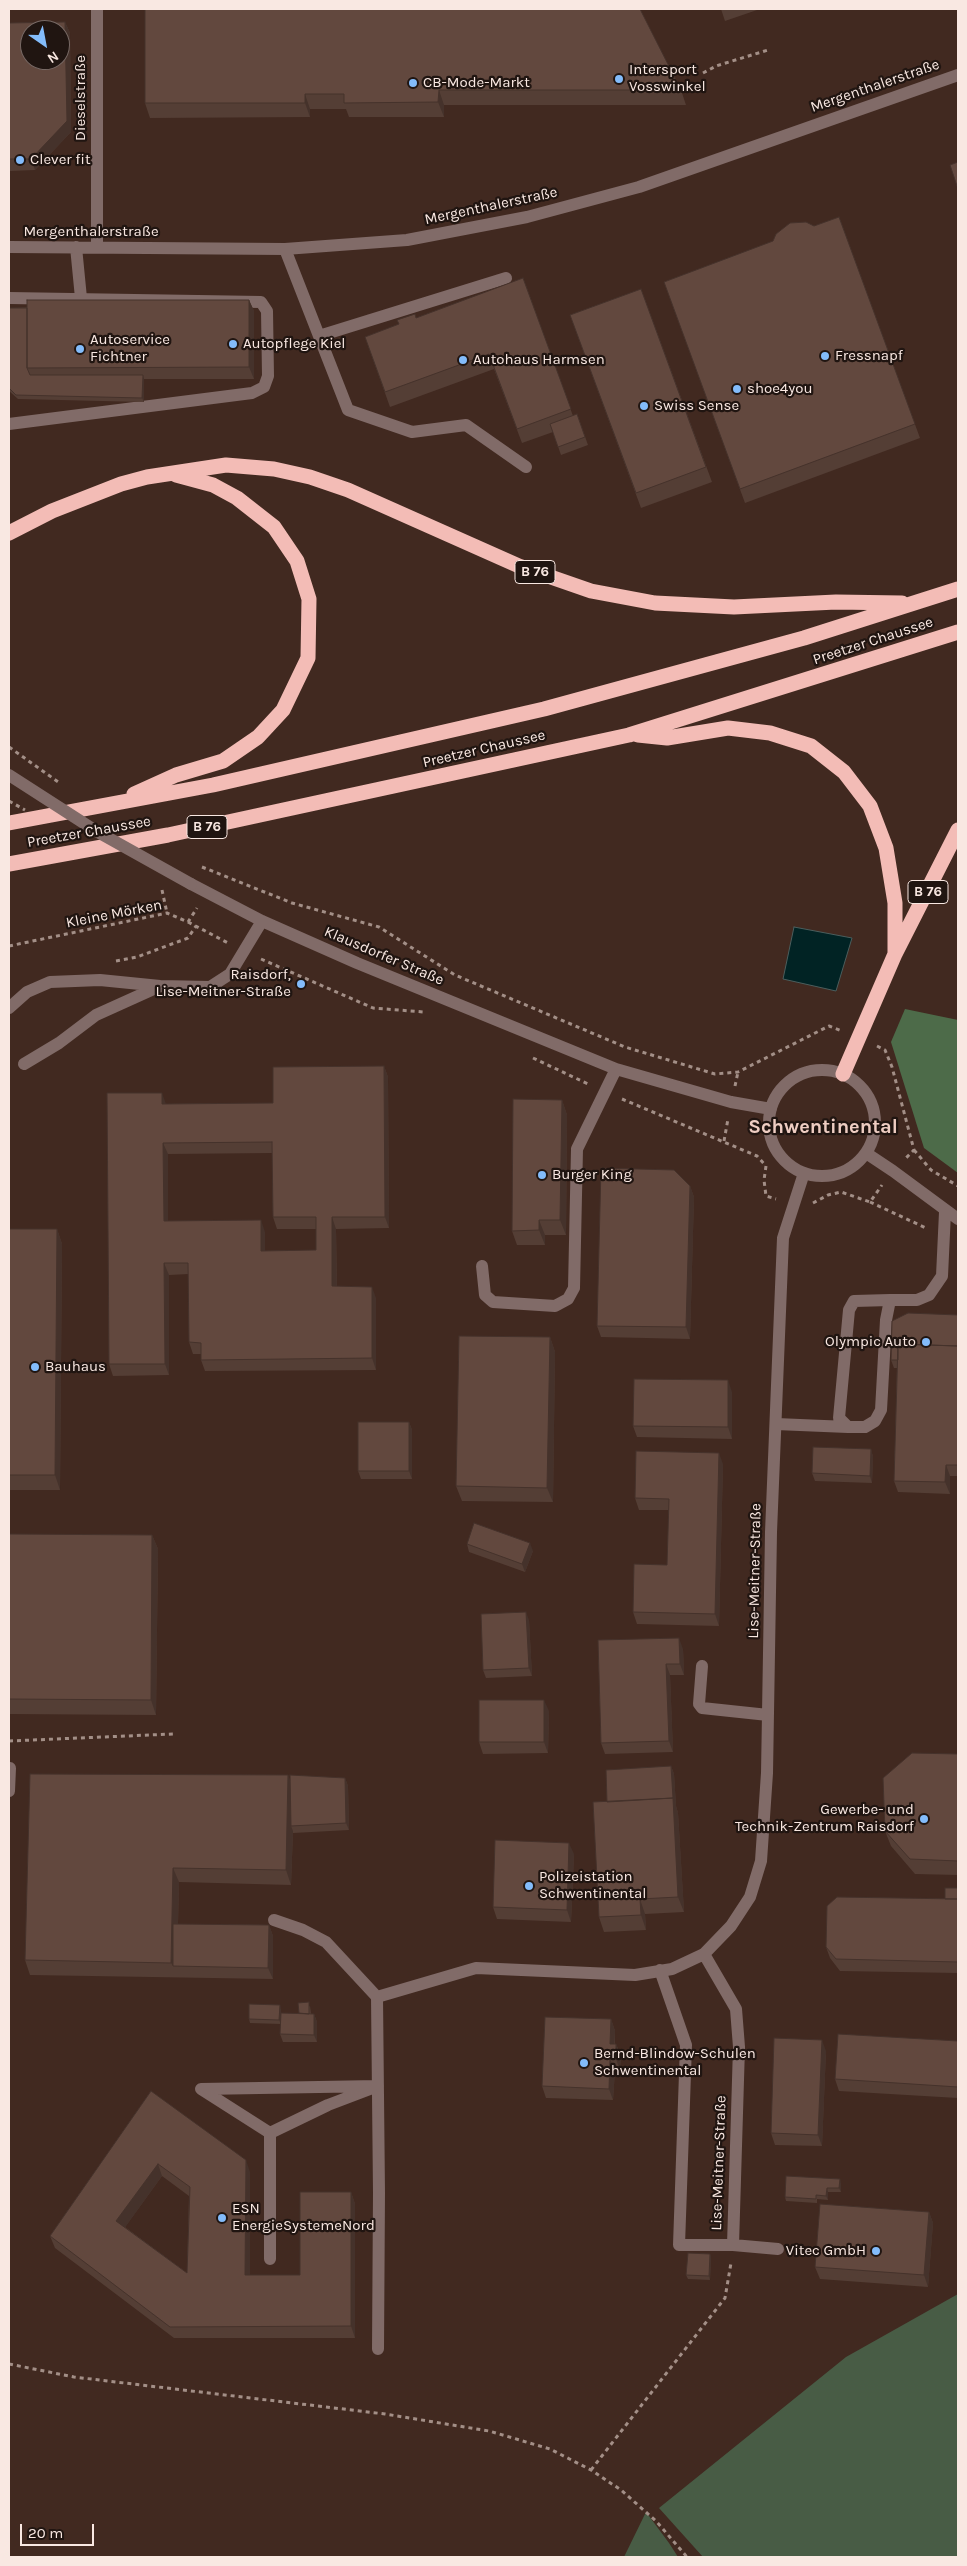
<!DOCTYPE html>
<meta charset="utf-8">
<style>
body{margin:0}
#map{position:relative;width:967px;height:2566px;overflow:hidden;background:#412920;font-family:Karla,sans-serif}
canvas{display:block}
.frame{position:absolute;inset:0;border:10px solid #f9e8e2;pointer-events:none}
.north{position:absolute;left:20px;top:20px;width:50px;height:50px;box-sizing:border-box;background:#201511;border:1px solid #776965;border-radius:50%;rotate:147deg;font-size:14px;font-weight:700;line-height:20px;text-align:center;color:#f9e8e2}
.north::after{content:'';display:block;margin:auto;width:18px;height:22px;background:#83bcfb;clip-path:polygon(50% 0,100% 100%,50% 72%,0 100%)}
.scale{position:absolute;left:20px;top:2524px;width:74px;height:22px;box-sizing:border-box;border:2px solid #f9e8e2;border-top:0;padding-left:6px;font-size:15px;line-height:18px;white-space:nowrap;color:#f9e8e2;-webkit-text-stroke:4px #201511;paint-order:stroke}
</style>
<div id="map">
<canvas width="967" height="2566"></canvas>
<div class="frame"></div>
<div class="north">N</div>
<div class="scale">20 m</div>
</div>
<script>
const c = document.querySelector('canvas').getContext('2d');
c.lineJoin = 'round';
function paint(path, color) { c.fillStyle = color; c.fill(path, 'evenodd'); }
const toPath = rows => new Path2D(rows.map(r => 'M' + r).join(''));
function strokePath(path, color, width, dash) { c.strokeStyle = color; c.lineWidth = width; c.lineCap = dash ? 'butt' : 'round'; c.setLineDash(dash || []); c.stroke(path); }
function drawText(font, color, halo, rows, align = 'center') {
  c.font = font + ' Karla,sans-serif'; c.lineWidth = 4.5; c.setLineDash([]); c.textBaseline = 'middle'; c.strokeStyle = halo; c.fillStyle = color; for (const [text, x, y, turn = 0] of rows) {
    c.save(); c.translate(x, y); c.rotate((+turn || 0) * Math.PI / 180); c.textAlign = isNaN(turn) ? turn : align; if (halo) c.strokeText(text, 0, 0); c.fillText(text, 0, 0); c.restore();
  }
}
const green = toPath([
 [958,2294,958,2557,703,2557,659,2508,846,2357],
 [646,2512,669,2543,678,2557,624,2557]
]);
const forest = toPath([
 [905,1009,958,1020,958,1173,924,1148,891,1042]
]);
const water = toPath([
 [794,927,852,938,836,991,783,979,794,927]
]);
const path = toPath([
 [703,73,716,66,768,50],
 [202,867,292,903,379,927,455,975,625,1047,715,1074,738,1072,829,1026,842,1031],
 [162,890,167,913],
 [188,922,228,943],
 [9,946,167,913,188,922,197,908],
 [261,959,373,1008,424,1012],
 [116,961,137,957,188,938,196,926],
 [877,1046,885,1050,892,1067,914,1150,906,1158],
 [533,1058,588,1084],
 [735,1086,738,1072],
 [622,1099,757,1156,766,1166,764,1180,766,1196,776,1199],
 [724,1141,728,1119],
 [914,1150,931,1170,958,1186],
 [870,1202,926,1228],
 [813,1203,828,1195,841,1192,870,1202,882,1185],
 [9,1741,173,1734],
 [9,2364,74,2377,385,2414,489,2431,550,2449,591,2470,621,2490,656,2521,687,2557],
 [591,2470,725,2298,731,2263]
]);
const minor = toPath([
 [9,247,285,249,407,240,527,217,639,187,958,75],
 [76,247,81,298],
 [97,247,97,9],
 [285,249,348,410,412,432,466,425,526,467],
 [9,298,261,302,267,311,268,376,264,387,252,393,9,424],
 [319,336,506,278],
 [191,884,262,921,357,963,616,1069,731,1102,771,1109],
 [9,1008,27,992,50,982,100,980,160,986,210,987,230,974,262,921],
 [24,1064,59,1043,96,1015,158,987],
 '769 1123a53 53 0 1 1 106 0a53 53 0 1 1-106 0Z',
 [866,1153,893,1171,958,1219],
 [482,1266,485,1295,493,1302,555,1306,568,1299,574,1288,577,1149,616,1069],
 [890,1300,854,1301,849,1310,839,1418,848,1427,865,1427,875,1421,881,1410,886,1320,890,1300,917,1300,929,1295,942,1276,945,1212],
 [776,1424,848,1427],
 [702,1666,699,1704,702,1708,768,1715],
 [9,1791,10,1768],
 [274,1920,303,1930,326,1942,377,1997,379,2193,378,2349],
 [704,1954,736,2009,739,2047,733,2245,778,2249],
 [660,1970,686,2045,679,2245,733,2245],
 [377,1997,476,1968,635,1975,672,1969,704,1954,731,1926,750,1897,761,1861,767,1773,771,1532,783,1238,804,1173],
 [378,2086,328,2105,270,2133,201,2089,378,2086],
 [270,2133,270,2259]
]);
const highway = toPath([
 [9,533,52,511,121,484,147,477,226,465,274,469,310,477,348,490,519,566,591,591,655,603,734,607,836,602,902,603],
 [638,735,667,738,728,728,770,733,811,746,844,772,870,806,886,848,895,903,895,954],
 [134,794,176,775,223,761,258,737,283,710,308,658,309,599,297,561,274,527,237,498,213,485,176,475],
 [9,823,213,785,544,709,804,638,958,589],
 [9,864,168,835,629,735,958,632],
 [843,1074,895,954,958,830]
]);
const pathBridge = toPath([
 [9,747,61,784],
 [9,801,25,810]
]);
const minorBridge = toPath([
 [9,775,96,831,191,884]
]);
const wall = toPath([
 [145,9,681,90,686,105,444,105,444,117,349,117,346,109,310,109,310,117,150,118,145,103],
 [721,9,760,9,725,21],
 [65,22,70,33,71,132,35,170,9,171,9,23],
 [839,217,920,438,745,503,664,282],
 [523,278,573,416,577,414,588,445,561,455,553,432,522,443,494,369,390,407,365,337],
 [641,289,712,482,641,508,570,315],
 [249,300,254,311,254,379,144,379,144,402,18,399,9,391,9,308],
 [384,1066,388,1077,389,1228,336,1229,337,1286,376,1298,376,1370,205,1371,201,1360,201,1354,193,1354,189,1342,189,1274,169,1275,169,1375,113,1376,109,1364,166,1104,273,1103],
 [272,1153,273,1217,277,1229,316,1229,316,1250,265,1251,265,1232,168,1221,168,1154],
 [562,1100,567,1115,566,1235,545,1235,545,1245,517,1245,512,1231],
 [690,1186,694,1197,690,1339,601,1337,597,1326],
 [9,1229,57,1229,62,1244,60,1490,9,1490],
 [958,1315,958,1476,950,1476,950,1494,898,1492,894,1481,897,1368,894,1368,891,1360],
 [550,1337,555,1352,553,1502,462,1501,456,1486],
 [732,1392,732,1439,637,1437,633,1426],
 [409,1422,412,1430,412,1479,361,1479,358,1471],
 [871,1449,873,1457,872,1483,815,1481,812,1473],
 [723,1464,719,1626,637,1624,633,1612,667,1565,669,1510,639,1510,635,1498],
 [9,1534,152,1535,158,1549,156,1715,9,1714],
 [467,1544,533,1551,525,1572,469,1552],
 [529,1620,532,1676,486,1678,483,1670],
 [598,1640,683,1649,684,1675,670,1675,673,1752,605,1754,601,1743],
 [549,1711,548,1753,483,1754,479,1742],
 [958,1754,958,1875,915,1874,891,1846,885,1831],
 [671,1766,674,1774,676,1806,678,1813,684,1912,645,1914,646,1930,604,1932,599,1917,607,1802],
 [288,1775,290,1781,345,1778,348,1786,349,1830,293,1833,293,1831,291,1885,179,1882,178,1924,269,1925,273,1936,273,1979,30,1975,25,1960],
 [574,1854,571,1922,497,1919,493,1907],
 [958,1888,958,1973,840,1971,830,1958,826,1947,945,1899],
 [310,2006,311,2014,314,2014,317,2022,317,2042,283,2042,280,2034,281,2024,250,2023,249,2019,281,2009,281,2020,299,2013],
 [611,2019,615,2031,615,2044,616,2044,621,2055,620,2070,615,2070,613,2100,546,2098,542,2086],
 [958,2041,958,2098,839,2091,835,2079],
 [826,2051,822,2146,775,2145,771,2133],
 [151,2091,250,2172,250,2275,300,2275,351,2192,355,2204,355,2338,174,2338,55,2248,50,2236],
 [162,2176,189,2196,187,2273,125,2227],
 [841,2183,841,2192,828,2192,828,2200,817,2199,817,2203,786,2201,785,2197],
 [929,2212,933,2223,928,2287,820,2279,815,2267],
 [710,2254,711,2258,710,2280,688,2279,686,2275]
]);
const shadedWall = toPath([
 [65,22,70,33,71,132,35,170,31,159],
 [439,90,444,105,444,117,438,102],
 [305,94,310,109,310,117,305,103],
 [249,300,254,311,254,379,249,367],
 [143,375,144,379,144,402,142,398],
 [384,1066,388,1077,389,1228,385,1217],
 [162,1093,166,1104,162,1104],
 [562,1100,567,1115,566,1235,560,1220],
 [163,1143,168,1154,168,1233,164,1221],
 [690,1186,694,1197,690,1339,686,1327],
 [332,1217,336,1229,337,1298,332,1286],
 [261,1220,265,1232,265,1262,261,1251],
 [539,1220,545,1235,545,1245,539,1230],
 [57,1229,62,1244,60,1490,55,1475],
 [164,1263,169,1275,169,1375,165,1364],
 [372,1287,376,1298,376,1370,372,1358],
 [550,1337,555,1352,553,1502,547,1488],
 [728,1380,732,1392,732,1439,728,1427],
 [409,1422,412,1430,412,1479,409,1471],
 [871,1449,873,1457,872,1483,870,1476],
 [719,1453,723,1464,719,1626,715,1614],
 [946,1465,950,1476,950,1494,945,1482],
 [152,1535,158,1549,156,1715,151,1700],
 [530,1543,533,1551,525,1572,522,1564],
 [526,1612,529,1620,532,1676,529,1668],
 [679,1638,683,1649,684,1675,680,1664],
 [666,1664,670,1675,673,1752,669,1741],
 [544,1700,549,1711,548,1753,544,1742],
 [671,1766,674,1774,676,1806,678,1813,684,1912,678,1897],
 [288,1775,294,1790,291,1826,293,1831,291,1885,286,1870],
 [345,1778,348,1786,349,1830,346,1823],
 [569,1843,574,1854,571,1922,567,1910],
 [173,1868,179,1882,177,1966,173,1966,171,1963],
 [640,1899,645,1914,646,1930,641,1915],
 [269,1925,273,1936,273,1979,268,1968],
 [280,2005,281,2009,281,2024,279,2020],
 [314,2014,317,2022,317,2042,314,2035],
 [611,2019,615,2031,614,2055,610,2044],
 [822,2040,826,2051,822,2146,818,2135],
 [616,2044,621,2055,620,2070,616,2059],
 [610,2059,615,2070,613,2100,609,2089],
 [246,2160,250,2172,250,2286,245,2275],
 [158,2164,162,2176,121,2233,116,2221],
 [840,2179,841,2183,841,2192,839,2188],
 [827,2188,828,2192,828,2200,826,2196],
 [351,2192,355,2204,355,2338,351,2326],
 [929,2212,933,2223,928,2287,924,2275],
 [710,2254,711,2258,710,2280,709,2276]
]);
const building = toPath([
 [145,9,640,9,681,90,439,90,438,102,344,103,344,94,305,94,305,103,145,103,145,9],
 [65,22,67,121,31,159,9,159,9,23,65,22],
 [30,30,60,30,60,60,30,60,30,30],
 [958,162,958,189,950,165,958,162],
 [839,217,915,424,740,489,664,282,773,241,776,234,790,223,806,222,814,226,839,217],
 [523,278,571,409,517,429,489,354,385,392,365,337,399,324,397,320,415,314,416,318,523,278],
 [641,289,706,467,636,493,570,315,641,289],
 [27,300,249,300,249,367,27,368,27,300],
 [9,308,27,308,27,368,30,375,143,375,142,398,16,395,9,388,9,308],
 [577,414,585,437,558,447,550,424,577,414],
 [384,1066,385,1217,332,1217,332,1286,372,1287,372,1358,201,1360,201,1343,189,1342,188,1263,164,1263,165,1364,109,1364,107,1093,162,1093,162,1104,273,1103,273,1067,384,1066],
 [272,1142,273,1217,316,1217,316,1250,261,1251,261,1220,164,1221,163,1143,272,1142],
 [513,1099,562,1100,560,1220,539,1220,539,1230,512,1231,513,1099],
 [601,1168,674,1170,690,1186,686,1327,597,1326,601,1168],
 [9,1229,57,1229,55,1475,9,1475,9,1229],
 [908,1313,958,1315,958,1346,898,1344,898,1360,891,1360,892,1321,908,1313],
 [459,1336,550,1337,547,1488,456,1486,459,1336],
 [898,1344,958,1346,958,1465,946,1465,945,1482,894,1481,898,1344],
 [634,1379,728,1380,728,1427,633,1426,634,1379],
 [358,1422,409,1422,409,1471,358,1471,358,1422],
 [813,1447,871,1449,870,1476,812,1473,813,1447],
 [636,1451,719,1453,715,1614,633,1612,634,1564,667,1565,669,1499,635,1498,636,1451],
 [474,1523,530,1543,522,1564,467,1544,474,1523],
 [9,1534,152,1535,151,1700,9,1699,9,1534],
 [526,1612,529,1668,483,1670,481,1614,526,1612],
 [679,1638,680,1664,666,1664,669,1741,601,1743,598,1640,679,1638],
 [479,1700,544,1700,544,1742,479,1742,479,1700],
 [912,1753,958,1754,958,1861,910,1859,885,1831,883,1778,912,1753],
 [671,1766,673,1798,607,1802,606,1770,671,1766],
 [30,1774,288,1775,286,1870,173,1868,171,1963,25,1960,30,1774],
 [290,1775,345,1778,346,1823,291,1826,290,1775],
 [673,1798,678,1897,640,1899,641,1915,599,1917,593,1802,673,1798],
 [495,1840,569,1843,567,1910,493,1907,495,1840],
 [945,1888,958,1888,958,1899,945,1899,945,1888],
 [837,1897,958,1899,958,1962,836,1959,826,1947,827,1906,837,1897],
 [173,1924,269,1925,268,1968,173,1966,173,1924],
 [309,2002,309,2014,299,2013,298,2003,309,2002],
 [249,2004,280,2005,279,2020,249,2019,249,2004],
 [281,2013,314,2014,314,2035,280,2034,281,2013],
 [545,2017,611,2019,610,2044,616,2044,616,2059,610,2059,609,2089,542,2086,545,2017],
 [838,2034,958,2041,958,2087,835,2079,838,2034],
 [774,2038,822,2040,818,2135,771,2133,774,2038],
 [151,2091,246,2160,245,2275,300,2275,300,2192,351,2192,351,2326,170,2327,50,2236,151,2091],
 [158,2164,190,2187,187,2273,116,2221,158,2164],
 [786,2176,840,2179,839,2188,827,2188,826,2196,816,2195,816,2199,785,2197,786,2176],
 [820,2204,929,2212,924,2275,815,2267,820,2204],
 [688,2253,710,2254,709,2276,686,2275,688,2253]
]);
const markers = [
 [619,79,5,"#83bcfb"],
 [413,83,5,"#83bcfb"],
 [20,160,5,"#83bcfb"],
 [233,344,5,"#83bcfb"],
 [80,349,5,"#83bcfb"],
 [825,356,5,"#83bcfb"],
 [463,360,5,"#83bcfb"],
 [737,389,5,"#83bcfb"],
 [644,406,5,"#83bcfb"],
 [301,984,5,"#83bcfb"],
 [542,1175,5,"#83bcfb"],
 [926,1342,5,"#83bcfb"],
 [35,1367,5,"#83bcfb"],
 [924,1819,5,"#83bcfb"],
 [529,1886,5,"#83bcfb"],
 [584,2063,5,"#83bcfb"],
 [222,2218,5,"#83bcfb"],
 [876,2251,5,"#83bcfb"]
];
const shields = [
 [535,572,40],
 [207,827,40],
 [928,892,40]
];
const shieldNames = [
 ["B 76",535,572],
 ["B 76",207,827],
 ["B 76",928,892]
];
const poiNames = [
 ["Intersport",629,70],
 ["Vosswinkel",629,87],
 ["CB-Mode-Markt",423,83],
 ["Clever fit",30,160],
 ["Autoservice",90,340],
 ["Fichtner",90,357],
 ["Autopflege Kiel",243,344],
 ["Fressnapf",835,356],
 ["Autohaus Harmsen",473,360],
 ["shoe4you",747,389],
 ["Swiss Sense",654,406],
 ["Raisdorf,",291,975,"right"],
 ["Lise-Meitner-Straße",291,992,"right"],
 ["Burger King",552,1175],
 ["Olympic Auto",916,1342,"right"],
 ["Bauhaus",45,1367],
 ["Gewerbe- und",914,1810,"right"],
 ["Technik-Zentrum Raisdorf",914,1827,"right"],
 ["Polizeistation",539,1877],
 ["Schwentinental",539,1894],
 ["Bernd-Blindow-Schulen",594,2054],
 ["Schwentinental",594,2071],
 ["ESN",232,2209],
 ["EnergieSystemeNord",232,2226],
 ["Vitec GmbH",866,2251,"right"]
];
const streetNames = [
 ["Mergenthalerstraße",875,86,-19],
 ["Dieselstraße",81,98,-90],
 ["Mergenthalerstraße",491,206,-12],
 ["Mergenthalerstraße",91,232],
 ["Preetzer Chaussee",873,641,-18],
 ["Preetzer Chaussee",484,749,-13],
 ["Preetzer Chaussee",89,832,-10],
 ["Kleine Mörken",114,914,-11],
 ["Klausdorfer Straße",384,956,23],
 ["Lise-Meitner-Straße",755,1571,-89],
 ["Lise-Meitner-Straße",719,2163,-88]
];
const districtNames = [
 ["Schwentinental",823,1127]
];
paint(green, '#485c45');
paint(forest, '#4d6b49');
paint(water, '#012324');
strokePath(water, '#4b5e5d', 1);
strokePath(path, '#a38f87', 3, [4, 4]);
strokePath(minor, '#816b68', 12);
strokePath(highway, '#f3bcb6', 15);
strokePath(pathBridge, '#a38f87', 3, [4, 4]);
strokePath(minorBridge, '#816b68', 12);
paint(wall, '#543e35');
paint(shadedWall, '#45322b');
paint(building, '#62483e');
strokePath(building, '#45322b', 1);
for (const [x, y, r, color] of markers) { const dot = new Path2D(); dot.arc(x, y, r, 0, 2 * Math.PI); c.fillStyle = color; c.fill(dot); strokePath(dot, '#201511', 2); }
for (const [x, y, w] of shields) { const box = new Path2D(); box.roundRect(x - w / 2, y - 11.5, w, 23, 4); c.fillStyle = '#201511'; c.fill(box); strokePath(box, '#f9e8e2', 1); }
drawText('bold 14px', '#f9e8e2', null, shieldNames);
drawText('15px', '#f9e8e2', '#201511', poiNames, 'left');
drawText('15px', '#f9e8e2', '#201511', streetNames);
drawText('bold 20px', '#eecdc2', '#201511', districtNames);
</script>
